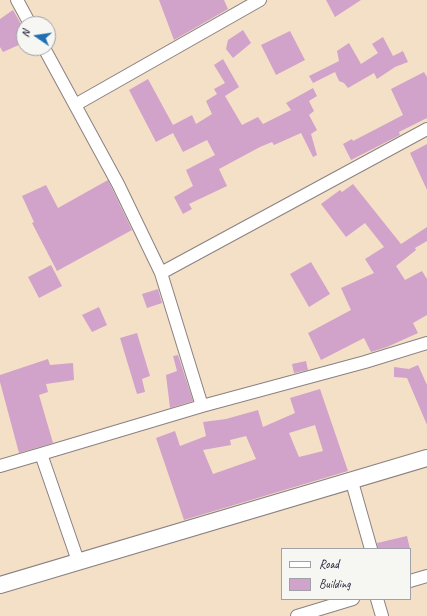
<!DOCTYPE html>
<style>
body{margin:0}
#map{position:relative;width:427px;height:616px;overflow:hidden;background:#f4e0c7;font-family:Caveat,sans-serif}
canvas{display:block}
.legend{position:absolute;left:281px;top:548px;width:130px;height:52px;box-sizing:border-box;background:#f6f6f2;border:1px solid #a1a1a9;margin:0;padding:5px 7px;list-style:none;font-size:12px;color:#22223b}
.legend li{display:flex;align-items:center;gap:8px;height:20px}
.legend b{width:20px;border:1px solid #a1a1a9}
.north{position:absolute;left:16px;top:16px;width:40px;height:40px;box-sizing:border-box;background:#f6f6f2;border:1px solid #a1a1a9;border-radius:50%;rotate:283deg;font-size:11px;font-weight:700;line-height:16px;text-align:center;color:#22223b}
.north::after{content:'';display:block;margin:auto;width:14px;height:18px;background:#1f6fb2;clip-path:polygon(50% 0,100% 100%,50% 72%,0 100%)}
</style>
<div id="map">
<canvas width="427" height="616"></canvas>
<ul class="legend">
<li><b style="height:5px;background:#fff"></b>Road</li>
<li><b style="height:11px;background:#d1a2ca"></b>Building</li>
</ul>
<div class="north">N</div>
</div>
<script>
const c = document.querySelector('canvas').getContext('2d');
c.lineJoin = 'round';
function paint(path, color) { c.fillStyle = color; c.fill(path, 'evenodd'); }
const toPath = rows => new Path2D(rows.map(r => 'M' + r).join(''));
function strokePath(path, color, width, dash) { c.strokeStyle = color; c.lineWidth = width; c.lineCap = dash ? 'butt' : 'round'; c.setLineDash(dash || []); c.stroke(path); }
const building = toPath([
 [159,0,224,0,228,9,174,40],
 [326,0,361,0,335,17],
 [13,10,24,29,24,33,21,44,3,52,0,47,0,19],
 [243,30,251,43,233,58,226,49,228,40],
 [290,31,305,60,276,75,261,45],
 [383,37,393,56,403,51,408,62,395,67,377,79,374,73,348,88,344,83,339,81,335,72,313,83,309,76,339,61,337,51,349,43,361,64,378,53,372,44],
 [223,59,239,87,225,96,242,125,258,117,263,124,291,110,286,103,313,88,317,96,309,101,314,111,309,115,317,130,311,134,317,155,313,157,301,133,274,145,272,142,260,147,219,169,227,186,189,204,192,209,183,214,174,197,193,186,186,170,215,155,207,140,183,152,173,133,156,142,129,90,148,79,173,125,192,115,196,124,212,114,206,101,217,94,214,89,225,83,214,65],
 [424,72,427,77,427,118,399,132,400,135,351,160,343,144,352,139,353,141,403,115,391,89],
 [427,144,427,190,410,153],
 [108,180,132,230,57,271,32,223,34,222,22,196,46,185,58,208],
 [353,184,401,244,427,227,427,241,415,248,416,250,396,266,405,280,422,271,427,279,427,315,413,323,418,333,387,347,371,352,364,338,321,360,308,333,351,310,341,288,374,273,365,259,384,247,365,223,346,237,321,204,340,190,342,192],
 [311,262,330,294,309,307,290,274],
 [51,265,62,286,39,298,28,277],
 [158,289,162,303,147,308,142,294],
 [99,307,107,325,92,332,82,315],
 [137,333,150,376,142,379,145,392,137,394,120,338],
 [178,355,193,401,170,408,166,375,177,371,173,356],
 [48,359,50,365,73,363,74,380,46,384,48,392,39,395,53,443,19,453,0,382,0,375],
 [306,361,308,370,294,373,292,364],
 [418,365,427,385,427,425,407,378,394,377,394,367,409,369],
 [320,389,348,471,184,520,156,438,175,431,180,446,206,436,203,422,226,419,258,410,263,427,295,413,290,398],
 [315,425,323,451,299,457,289,433],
 [246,436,256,459,213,474,203,450,231,445,230,440],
 [407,536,410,549,378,549,377,543]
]);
const minor = toPath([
 [17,0,30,24],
 [44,48,118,184,161,273,202,406],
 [75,105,260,0],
 [161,273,427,129],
 [41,454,202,406,365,362,427,343],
 [0,466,41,454,78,561],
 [352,482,371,549],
 [410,581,427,576],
 [377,599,382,616],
 [297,616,353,599]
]);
const tertiary = toPath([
 [0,585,427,458]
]);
paint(building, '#d1a2ca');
strokePath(minor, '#8b8181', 14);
strokePath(tertiary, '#8b8181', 18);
strokePath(minor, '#fff', 12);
strokePath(tertiary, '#fff', 16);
</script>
